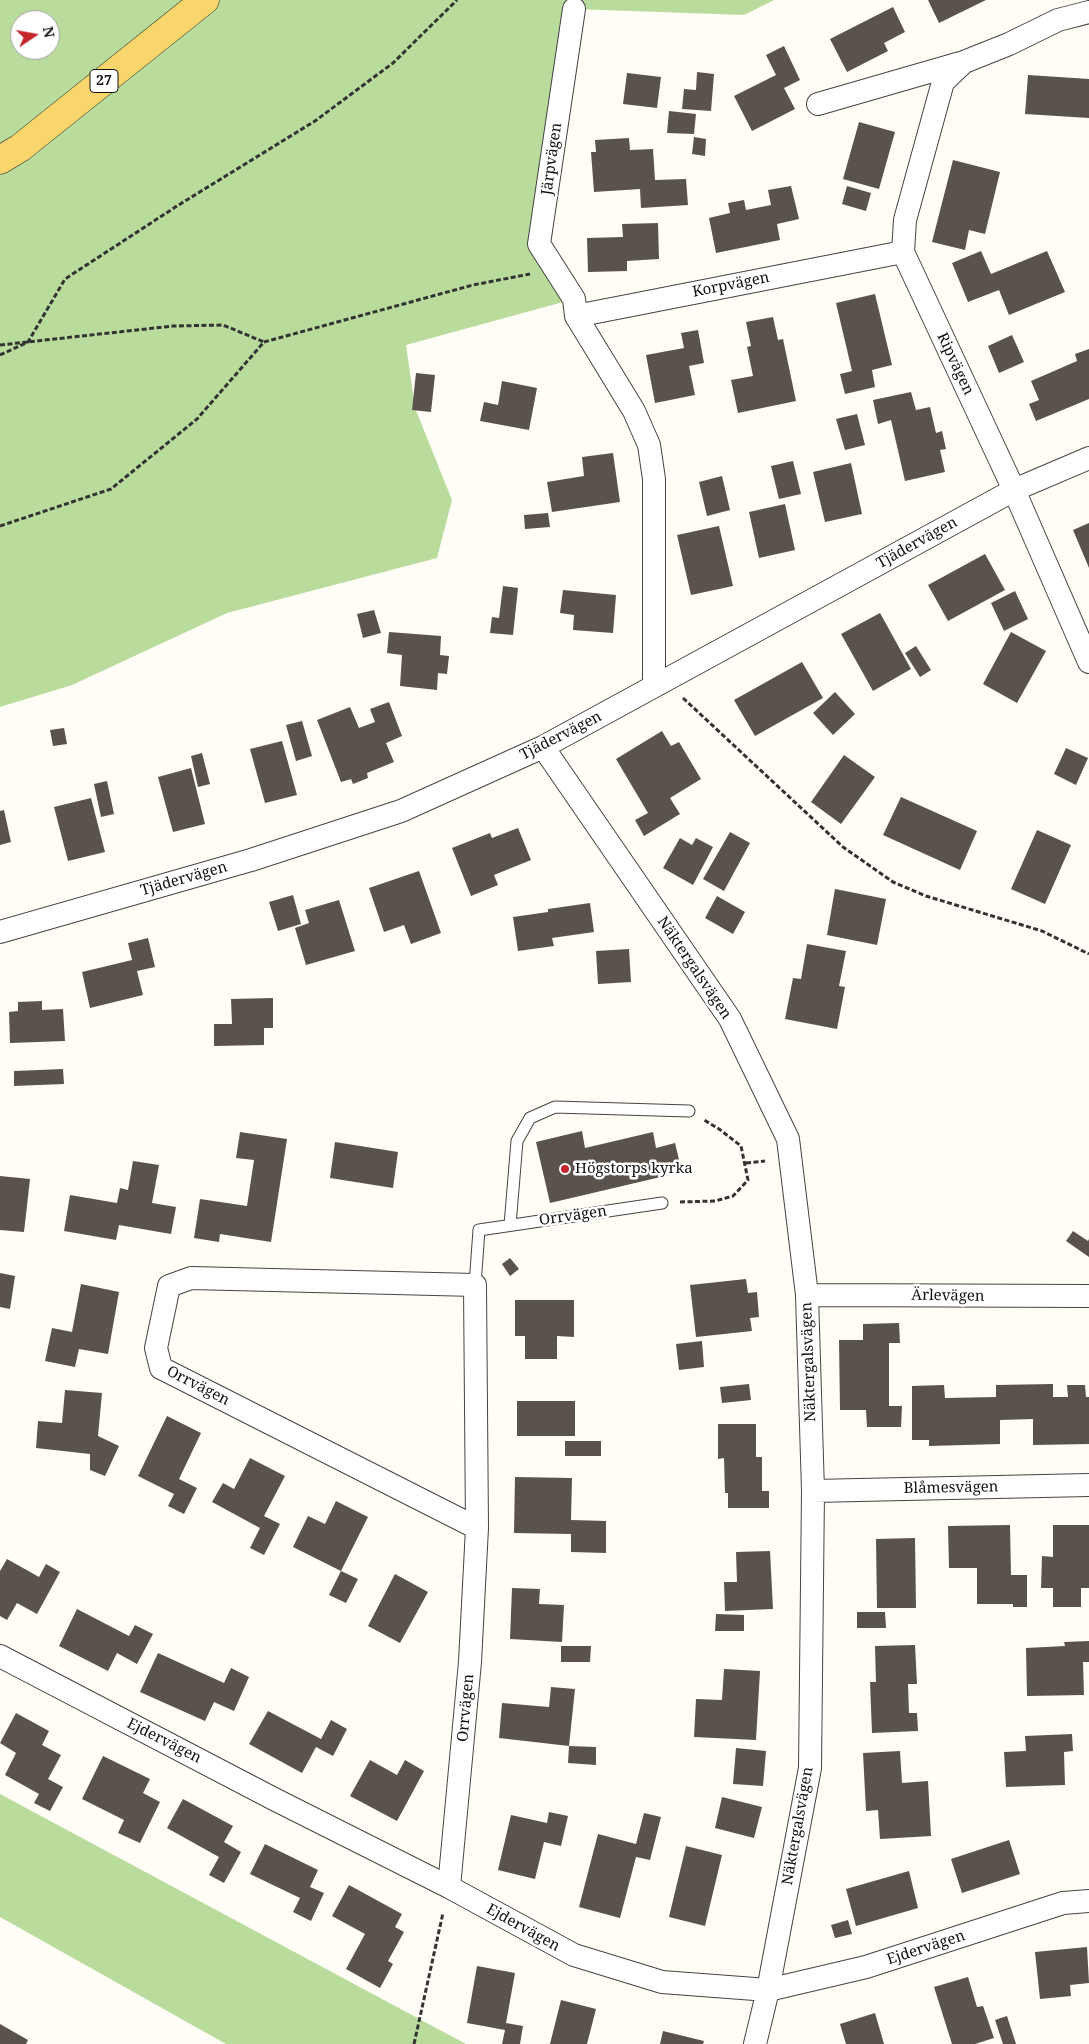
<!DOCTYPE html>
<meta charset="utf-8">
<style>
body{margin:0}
#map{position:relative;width:1089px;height:2044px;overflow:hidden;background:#fffdf5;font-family:"Noto Serif",serif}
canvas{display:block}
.north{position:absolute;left:10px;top:10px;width:50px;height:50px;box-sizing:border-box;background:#fff;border:1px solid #a0a0a0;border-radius:50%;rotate:78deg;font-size:14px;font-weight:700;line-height:20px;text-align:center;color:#111}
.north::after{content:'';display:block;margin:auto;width:18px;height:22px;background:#c4262e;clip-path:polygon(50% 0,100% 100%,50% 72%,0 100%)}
</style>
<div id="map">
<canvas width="1089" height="2044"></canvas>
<div class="north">N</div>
</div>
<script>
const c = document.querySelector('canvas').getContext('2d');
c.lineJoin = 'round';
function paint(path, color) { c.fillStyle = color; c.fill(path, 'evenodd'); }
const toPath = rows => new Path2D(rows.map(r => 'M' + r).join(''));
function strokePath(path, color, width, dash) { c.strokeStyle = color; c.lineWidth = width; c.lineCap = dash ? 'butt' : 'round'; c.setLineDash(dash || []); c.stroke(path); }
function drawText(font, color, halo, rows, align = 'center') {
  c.font = font + ' "Noto Serif",serif'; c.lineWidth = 5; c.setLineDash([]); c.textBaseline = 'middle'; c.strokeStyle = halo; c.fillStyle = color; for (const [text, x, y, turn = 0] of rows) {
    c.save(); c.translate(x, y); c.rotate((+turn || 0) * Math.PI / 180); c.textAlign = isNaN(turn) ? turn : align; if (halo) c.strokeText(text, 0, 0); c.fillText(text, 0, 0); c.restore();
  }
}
const forest = toPath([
 [0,0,774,0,744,15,574,9,539,244,574,299,406,345,415,408,452,500,437,558,227,613,72,685,0,707],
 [20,20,50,20,50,50,20,50],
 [0,1794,466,2044,226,2044,0,1917]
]);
const building = toPath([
 [928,0,986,0,939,23],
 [893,7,905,32,884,43,888,51,847,72,830,39],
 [784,46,800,80,784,88,795,109,752,131,734,96,776,75,766,55],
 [697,72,714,74,711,111,682,109,684,89,696,90],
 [627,73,661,77,657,108,623,104],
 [1028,75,1089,79,1089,118,1025,114],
 [669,111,696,114,694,134,667,133],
 [859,122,895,132,879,189,843,179],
 [694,137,706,139,705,156,692,154],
 [629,138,630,150,653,149,655,180,686,179,688,205,641,208,640,189,594,192,591,152,596,152,595,140],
 [953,160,1000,172,985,234,969,230,965,250,932,242],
 [791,186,799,219,777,224,780,240,716,253,709,218,730,213,728,203,744,200,746,210,771,205,768,190],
 [847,186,871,193,866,211,842,204],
 [658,223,659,259,627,261,627,271,588,272,587,238,623,237,622,224],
 [981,251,991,274,1047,251,1065,292,1009,315,999,290,968,302,952,263],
 [875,294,892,365,872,370,875,387,845,394,840,374,852,371,836,303],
 [773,317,778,340,783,339,796,401,738,413,731,380,753,376,747,347,751,346,746,322],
 [698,330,704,363,689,366,695,395,655,403,646,355,684,348,681,333],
 [1012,335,1024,362,999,373,988,346],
 [1089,349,1089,399,1036,421,1029,404,1039,400,1031,381,1077,361,1075,354],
 [416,373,435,375,431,412,412,410],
 [502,381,537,388,529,430,480,421,484,402,498,405],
 [911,392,916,410,930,407,936,433,942,431,946,449,940,450,945,472,905,481,891,420,878,424,873,400],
 [857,414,865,445,845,450,836,419],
 [613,453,620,502,552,512,547,482,584,476,582,457],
 [793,461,801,494,779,499,771,466],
 [851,463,862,514,825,522,813,472],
 [722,476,730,510,707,516,699,482],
 [785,504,795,550,759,558,749,512],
 [548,513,550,527,525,529,524,515],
 [1089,523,1089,568,1073,530],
 [719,526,733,586,691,595,677,535],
 [985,554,1005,590,948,621,928,585],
 [503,586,518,588,513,635,490,633,492,617,499,618],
 [563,590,616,595,613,633,573,630,574,615,560,613],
 [1015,591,1028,619,1004,631,991,603],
 [374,610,381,633,363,638,357,614],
 [880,613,911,669,873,691,841,634],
 [389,632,441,636,440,655,449,656,447,674,438,673,437,690,400,686,402,655,387,653],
 [1011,632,1046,651,1017,703,983,684],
 [916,646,931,670,920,677,905,653],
 [802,662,823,698,755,736,734,700],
 [835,692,855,714,833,735,813,713],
 [389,702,402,736,386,743,394,762,367,773,368,778,353,784,351,779,341,782,317,720,350,707,359,728,375,722,370,709],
 [302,721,312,756,296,761,286,725],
 [64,728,67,744,53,746,50,730],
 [662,731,671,746,679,742,701,779,670,798,680,814,644,836,635,820,648,813,616,759],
 [282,741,297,795,265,803,250,749],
 [1066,748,1088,758,1076,785,1054,774],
 [202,753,210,784,198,787,191,756],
 [844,755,875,777,841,824,811,802],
 [191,768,205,824,173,832,158,777],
 [107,781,114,814,101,817,94,784],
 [901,797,977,831,960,870,883,835],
 [91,798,105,852,68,861,54,807],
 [4,810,11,842,0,845,0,811],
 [518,828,531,860,494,875,498,885,471,896,452,848,490,833,492,838],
 [1037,830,1071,845,1045,904,1011,889],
 [730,832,750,843,724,891,703,879],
 [680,838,692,845,696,838,713,847,693,885,663,868],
 [419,871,441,933,411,944,404,925,384,932,369,888],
 [835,889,886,899,877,945,827,935],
 [293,895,301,924,278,931,269,902],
 [717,896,745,912,733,934,705,918],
 [339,900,355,951,306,965,295,928,309,923,305,910],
 [590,903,594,932,552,938,554,946,518,951,513,917,548,912,548,909],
 [148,938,155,967,137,971,143,995,90,1008,82,972,132,960,128,943],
 [807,944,846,951,839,986,845,987,837,1029,785,1019,793,978,801,979],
 [629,949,631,982,598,984,596,951],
 [273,998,273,1028,264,1028,264,1045,214,1046,214,1024,232,1024,231,999],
 [42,1001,42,1010,63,1009,65,1041,10,1043,9,1012,18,1011,18,1002],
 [63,1069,64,1084,14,1086,14,1071],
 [582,1131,585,1148,653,1132,656,1148,675,1143,682,1172,550,1203,536,1142],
 [240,1132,287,1139,271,1242,220,1234,219,1242,194,1238,200,1199,247,1206,254,1160,236,1158],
 [335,1142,398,1152,393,1188,330,1178],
 [133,1161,159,1165,152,1203,176,1207,171,1234,119,1225,116,1240,64,1231,70,1195,117,1203,120,1188,128,1190],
 [0,1176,30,1179,24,1232,0,1230],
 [1073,1231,1088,1241,1089,1239,1089,1257,1066,1241],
 [510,1258,519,1269,510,1276,502,1264],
 [0,1273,15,1276,10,1309,0,1307],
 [746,1279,748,1293,757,1292,759,1317,750,1318,752,1331,696,1337,690,1285],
 [81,1284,119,1292,108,1354,79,1349,75,1367,45,1361,52,1328,72,1332],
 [515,1300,574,1300,574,1337,557,1336,557,1359,525,1359,525,1336,515,1336],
 [899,1323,900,1343,889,1343,889,1406,902,1406,901,1427,867,1427,866,1410,840,1410,839,1340,863,1340,863,1324],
 [702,1341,704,1367,679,1370,676,1344],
 [749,1384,751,1400,722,1403,720,1387],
 [1053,1384,1053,1397,1068,1397,1067,1385,1085,1385,1086,1397,1089,1397,1089,1444,1033,1445,1033,1419,1000,1420,1000,1444,929,1446,929,1440,912,1440,912,1386,944,1385,945,1398,996,1397,996,1385],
 [65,1390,102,1393,98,1436,119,1446,105,1476,90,1470,90,1454,36,1448,38,1421,62,1423],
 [517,1401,575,1401,575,1436,517,1436],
 [167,1416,201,1433,179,1479,197,1488,184,1514,168,1506,174,1494,138,1476],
 [718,1424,756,1424,756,1457,762,1457,762,1491,769,1491,769,1508,728,1508,728,1493,725,1493,724,1458,718,1459],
 [565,1441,601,1441,601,1456,565,1456],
 [250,1458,285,1476,264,1516,280,1524,264,1555,250,1548,260,1528,212,1502,223,1483,234,1489],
 [515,1477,572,1478,571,1520,606,1521,606,1553,571,1552,571,1534,514,1533],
 [336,1501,368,1517,341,1571,293,1547,308,1516,325,1524],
 [1010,1525,1011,1575,1027,1575,1027,1607,1013,1607,1013,1604,977,1604,977,1568,949,1568,948,1526],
 [1053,1525,1089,1525,1089,1588,1081,1588,1081,1607,1053,1607,1053,1588,1041,1588,1042,1556,1053,1557],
 [915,1538,916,1608,877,1608,876,1539],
 [770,1551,773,1609,725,1611,724,1582,737,1582,736,1552],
 [7,1559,39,1577,46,1564,60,1572,37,1614,17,1603,7,1620,0,1616,0,1571],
 [341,1571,358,1579,346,1603,329,1595],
 [395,1574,428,1592,400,1643,368,1626],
 [512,1588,540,1589,539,1604,564,1605,562,1642,510,1639],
 [77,1609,129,1636,135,1625,153,1634,137,1664,117,1653,108,1671,59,1646],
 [857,1612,885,1612,886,1628,857,1628],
 [716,1614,744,1615,744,1631,715,1631],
 [1089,1641,1089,1662,1083,1662,1084,1695,1027,1696,1026,1648,1065,1646,1064,1642],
 [915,1645,917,1684,908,1684,909,1713,917,1713,918,1731,872,1733,870,1682,876,1682,875,1646],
 [561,1646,591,1646,590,1662,561,1662],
 [158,1653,224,1683,231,1668,249,1677,234,1711,214,1702,205,1721,140,1692],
 [724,1669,760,1671,756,1740,694,1737,696,1699,722,1700],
 [551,1687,575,1689,569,1746,499,1738,502,1703,549,1707],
 [268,1711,321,1739,331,1720,347,1729,333,1756,316,1747,302,1773,249,1744],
 [16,1713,49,1731,42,1745,61,1755,48,1779,63,1787,50,1811,34,1803,39,1794,5,1775,16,1753,0,1743],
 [1072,1734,1073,1751,1064,1752,1065,1785,1006,1787,1004,1752,1026,1751,1025,1736],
 [569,1746,596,1747,596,1765,568,1763],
 [736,1748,766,1751,763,1786,733,1784],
 [900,1751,902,1783,928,1781,931,1836,880,1839,878,1810,866,1811,863,1753],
 [103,1756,150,1779,143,1793,160,1802,140,1843,118,1833,124,1820,82,1799],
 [370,1760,397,1775,405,1760,424,1771,397,1821,350,1796],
 [722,1797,762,1807,754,1838,715,1828],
 [183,1799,233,1826,224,1842,241,1852,224,1883,209,1875,219,1857,167,1828],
 [549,1812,568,1816,561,1846,544,1842,535,1879,498,1870,511,1815,547,1823],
 [644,1813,661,1817,650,1860,636,1857,620,1918,579,1907,598,1834,636,1844],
 [1009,1840,1020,1874,962,1893,951,1859],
 [265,1844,318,1870,310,1887,324,1893,311,1921,293,1912,300,1898,250,1874],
 [686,1846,722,1855,705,1926,669,1917],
 [909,1871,918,1908,856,1926,846,1889],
 [349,1885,402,1914,395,1927,404,1932,388,1961,393,1964,380,1988,346,1969,365,1934,332,1916],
 [848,1920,852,1934,835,1938,831,1925],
 [1087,1947,1089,1983,1070,1985,1071,1996,1040,1999,1035,1952],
 [477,1966,515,1973,506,2023,523,2026,520,2044,502,2044,505,2030,467,2023],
 [968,1977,977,2007,983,2006,994,2038,975,2044,952,2044,934,1987],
 [561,2000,596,2009,587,2044,550,2044],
 [875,2013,884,2044,846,2044,840,2024],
 [1007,2016,1016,2044,1003,2044,995,2020],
 [0,2024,28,2040,26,2044,0,2044],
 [663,2031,704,2041,703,2044,660,2044]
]);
const path = toPath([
 [0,345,173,326,223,325,264,342],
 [0,355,28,342,65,279,177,206,315,121,393,63,457,0],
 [0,526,111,489,197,419,264,342,473,285,530,274],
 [683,698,843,847,893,882,926,896,1042,931,1089,954],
 [746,1163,765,1161],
 [680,1202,715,1201,733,1196,748,1180,741,1146,719,1129,704,1120],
 [414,2044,443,1913]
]);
const lane = toPath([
 [510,1225,517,1141,530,1118,555,1107,689,1111],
 [475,1285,479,1230,662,1203]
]);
const street = toPath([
 [574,9,539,244,574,299,576,316,903,252],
 [1089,12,1058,20,1009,44,964,62,943,82,905,220,903,252,1014,490,1089,662],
 [818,104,960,63],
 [576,316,634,411,649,445,654,479,654,686],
 [543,747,730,1019,788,1139,807,1295,813,1491,810,1768,768,1990,755,2044],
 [0,932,251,860,401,811,543,747,1014,490,1089,458],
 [807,1295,1089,1296],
 [813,1491,1089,1485],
 [0,1656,274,1799,449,1887,574,1955,662,1982,768,1990,866,1967,1063,1903,1089,1901],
 [449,1887,470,1662,477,1528,475,1285,191,1278,169,1286,156,1348,161,1368,477,1528]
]);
const primary = toPath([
 [0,160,20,148,205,0]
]);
const markers = [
 [565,1169,5,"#c4262e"]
];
const shields = [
 [104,81,28]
];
const shieldNames = [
 ["27",104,81]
];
const streetNames = [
 ["Järpvägen",552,159,-82],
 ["Korpvägen",731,285,-11],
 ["Ripvägen",955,364,65],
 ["Tjädervägen",917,543,-29],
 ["Tjädervägen",561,736,-27],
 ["Tjädervägen",184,879,-16],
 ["Näktergalsvägen",694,968,56],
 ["Orrvägen",573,1216,-8],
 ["Ärlevägen",948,1296,1],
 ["Näktergalsvägen",809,1362,-92],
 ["Orrvägen",198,1386,27],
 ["Blåmesvägen",951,1488,-1],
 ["Orrvägen",466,1708,-85],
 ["Ejdervägen",164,1741,27],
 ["Näktergalsvägen",798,1826,-80],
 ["Ejdervägen",523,1928,29],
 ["Ejdervägen",926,1948,-18]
];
const poiNames = [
 ["Högstorps kyrka",575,1169]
];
paint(forest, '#b9dc9c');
paint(building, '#5a524d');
strokePath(lane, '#444', 13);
strokePath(street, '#444', 24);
strokePath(primary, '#222', 29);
strokePath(path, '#333', 3, [5, 2.5]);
strokePath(lane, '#fff', 11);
strokePath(street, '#fff', 22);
strokePath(primary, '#f9d66b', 28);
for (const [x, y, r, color] of markers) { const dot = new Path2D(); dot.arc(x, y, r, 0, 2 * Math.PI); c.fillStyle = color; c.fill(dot); strokePath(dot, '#fff', 2); }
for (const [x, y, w] of shields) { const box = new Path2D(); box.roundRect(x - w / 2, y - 11.5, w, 23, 4); c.fillStyle = '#fff'; c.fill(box); strokePath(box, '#111', 1); }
drawText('bold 14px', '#111', null, shieldNames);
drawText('15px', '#111', '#fff', streetNames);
drawText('15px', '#111', '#fff', poiNames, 'left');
</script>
